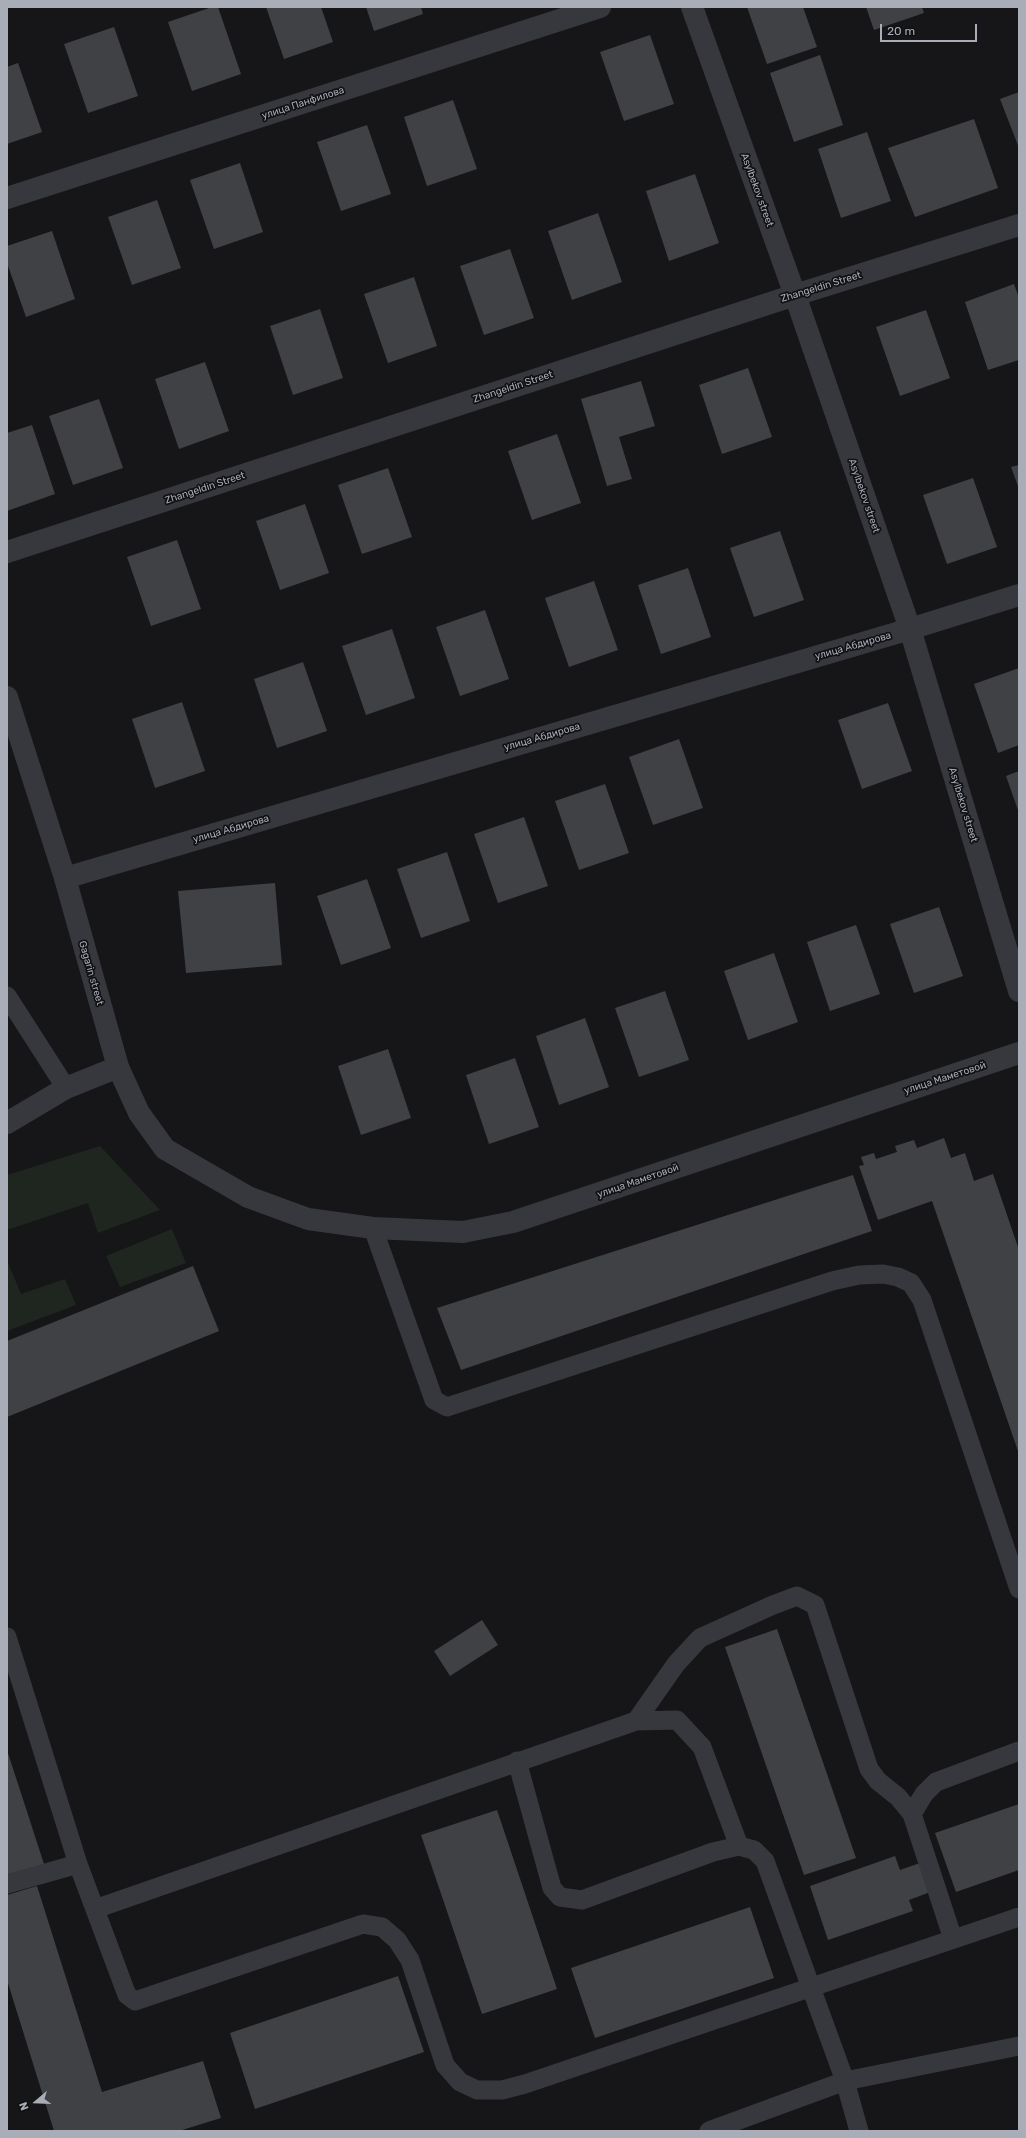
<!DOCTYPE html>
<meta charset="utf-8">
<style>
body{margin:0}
#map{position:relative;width:1026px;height:2138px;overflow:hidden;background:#161618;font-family:Rubik,sans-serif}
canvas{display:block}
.frame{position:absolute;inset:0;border:8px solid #a8adb8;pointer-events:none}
.north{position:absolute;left:16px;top:2082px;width:40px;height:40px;-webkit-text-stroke:3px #111113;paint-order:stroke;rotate:251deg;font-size:11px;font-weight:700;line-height:16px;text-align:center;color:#a8adb8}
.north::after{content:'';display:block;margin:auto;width:14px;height:18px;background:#a8adb8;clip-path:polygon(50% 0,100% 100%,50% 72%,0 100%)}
.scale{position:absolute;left:880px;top:24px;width:97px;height:18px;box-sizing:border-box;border:2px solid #a8adb8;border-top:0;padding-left:5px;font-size:12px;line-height:14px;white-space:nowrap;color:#a8adb8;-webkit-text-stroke:3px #111113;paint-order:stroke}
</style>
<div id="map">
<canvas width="1026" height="2138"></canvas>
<div class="frame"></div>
<div class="north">N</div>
<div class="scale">20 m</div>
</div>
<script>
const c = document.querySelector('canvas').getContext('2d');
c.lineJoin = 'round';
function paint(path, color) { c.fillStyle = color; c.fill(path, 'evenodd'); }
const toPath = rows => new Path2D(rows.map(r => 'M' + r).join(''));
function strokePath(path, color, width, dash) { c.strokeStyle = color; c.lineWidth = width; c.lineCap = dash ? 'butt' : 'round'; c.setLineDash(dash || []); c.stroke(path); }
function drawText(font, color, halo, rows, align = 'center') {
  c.font = font + ' Rubik,sans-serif'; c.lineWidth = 3.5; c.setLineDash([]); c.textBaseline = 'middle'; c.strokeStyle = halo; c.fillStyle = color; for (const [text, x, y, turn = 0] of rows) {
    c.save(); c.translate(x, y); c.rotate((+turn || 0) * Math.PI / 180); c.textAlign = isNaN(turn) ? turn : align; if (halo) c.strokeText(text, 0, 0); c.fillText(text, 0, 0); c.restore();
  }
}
const green = toPath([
 [100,1146,160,1210,98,1233,88,1203,7,1230,7,1175],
 [172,1229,186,1263,120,1287,106,1256],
 [7,1260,21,1294,65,1279,76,1305,7,1331]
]);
const building = toPath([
 [212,7,218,7,241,74,192,91,168,22],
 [266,7,321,7,333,42,284,59],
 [366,7,421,7,423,14,374,31],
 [747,7,803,7,817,47,767,64],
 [866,7,922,7,924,13,874,30],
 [114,27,138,96,88,113,64,44],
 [650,35,674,104,624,121,600,52],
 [820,55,843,125,794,142,770,73],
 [18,63,42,132,7,144,7,67],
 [1019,92,1019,148,1000,99],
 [453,100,477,169,427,186,404,117],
 [974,119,998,188,915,217,888,148],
 [367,125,391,194,341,211,317,142],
 [867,132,891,201,841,218,818,149],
 [240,163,263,232,214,249,190,180],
 [695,174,719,243,669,261,646,191],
 [157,200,181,268,132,285,108,217],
 [598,213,622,282,572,300,548,231],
 [52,231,75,299,26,317,7,263,7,246],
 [510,249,534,318,484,335,460,266],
 [414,277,437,346,388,363,364,294],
 [1014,284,1019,298,1019,360,988,370,965,302],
 [320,309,343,378,293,395,270,326],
 [926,310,950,378,900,396,876,327],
 [205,362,229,431,179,449,155,379],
 [748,368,772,437,722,454,699,385],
 [641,381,655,426,619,437,632,479,607,486,581,399],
 [99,399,123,468,73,485,49,416],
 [32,425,55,494,7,511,7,433],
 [557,434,581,503,532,520,508,451],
 [1019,465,1019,489,1011,467],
 [388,468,412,537,362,554,338,485],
 [973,478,997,547,947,564,923,495],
 [305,504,329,573,280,590,256,521],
 [780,531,804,600,754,617,730,548],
 [177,540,201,609,151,626,127,557],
 [688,568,711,637,661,654,638,585],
 [594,581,618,650,569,667,545,598],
 [485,610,509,679,460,696,436,627],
 [392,629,415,698,366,715,342,646],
 [303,662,327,731,277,748,254,679],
 [1019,668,1019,745,998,753,974,684],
 [182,702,205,771,155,788,132,719],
 [888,703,912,771,862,789,838,720],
 [679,739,703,808,653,825,629,757],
 [1019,771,1019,813,1006,776],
 [605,784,629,853,579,870,555,801],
 [524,817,548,886,498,903,474,834],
 [447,852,470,921,421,938,397,869],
 [367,879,391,948,341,965,317,896],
 [275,883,282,965,186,973,178,891],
 [939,907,963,976,914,993,890,924],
 [856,925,880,994,830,1011,807,942],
 [774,953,798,1022,748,1040,724,971],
 [665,991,689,1060,639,1077,615,1008],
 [585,1018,609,1087,559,1105,536,1036],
 [388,1049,411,1118,361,1135,338,1066],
 [515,1058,539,1127,489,1144,466,1075],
 [944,1138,951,1158,965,1153,974,1181,993,1174,1019,1250,1019,1454,932,1201,878,1220,859,1166,864,1165,861,1157,874,1153,876,1159,897,1152,895,1146,914,1140,917,1148],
 [853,1175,872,1231,461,1370,437,1308],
 [193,1266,219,1331,7,1417,7,1341],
 [482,1620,498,1645,450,1676,434,1651],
 [777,1629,856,1858,804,1875,725,1647],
 [7,1750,44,1864,7,1876],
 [1019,1804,1019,1870,956,1892,935,1833],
 [497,1810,557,1989,482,2014,421,1835],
 [895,1856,900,1870,923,1862,933,1891,909,1900,913,1911,828,1940,810,1886],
 [37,1886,102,2092,203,2061,221,2118,179,2131,54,2131,7,1980,7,1895],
 [750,1907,774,1978,595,2038,571,1968],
 [398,1976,424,2052,255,2109,230,2033]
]);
const service = toPath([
 [7,996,66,1088],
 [373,1228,434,1400,447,1407,832,1281,859,1275,883,1274,898,1277,911,1283,922,1300,1019,1589],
 [7,1637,78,1864,7,1884],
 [636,1721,676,1664,700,1638,773,1605,797,1596,815,1605,869,1769,878,1781,898,1797,912,1814,953,1939],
 [517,1761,552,1888,560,1897,582,1900,713,1852,739,1846,754,1850,765,1861,845,2081,709,2131],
 [912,1814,924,1794,936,1782,1019,1751],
 [78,1864,127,1995,135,2001,363,1924,382,1927,397,1940,410,1960,445,2065,460,2082,477,2090,502,2090,525,2084,1019,1917],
 [95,1909,636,1721,677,1720,702,1747,739,1846],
 [859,2131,845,2081,1019,2046]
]);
const minor = toPath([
 [692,7,795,295,910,629,1019,991],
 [7,198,600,7],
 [7,552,795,295,1019,225],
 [65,878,910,629,1019,595],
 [7,1123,66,1088,118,1067]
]);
const tertiary = toPath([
 [7,697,65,878,118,1067,139,1113,165,1149,248,1197,308,1219,373,1228,463,1232,513,1222,1019,1053]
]);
const streetNames = [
 ["улица Панфилова",303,103,-18],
 ["Asylbekov street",757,190,70],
 ["Zhangeldin Street",821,287,-17],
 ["Zhangeldin Street",513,387,-18],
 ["Zhangeldin Street",205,488,-18],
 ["Asylbekov street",864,496,71],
 ["улица Абдирова",853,646,-16],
 ["улица Абдирова",542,737,-16],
 ["Asylbekov street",963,805,73],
 ["улица Абдирова",231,829,-16],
 ["Gagarin street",91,973,74],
 ["улица Маметовой",945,1078,-18],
 ["улица Маметовой",638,1181,-19]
];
paint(green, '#1e261f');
paint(building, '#404145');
strokePath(service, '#37383d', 19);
strokePath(minor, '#37383d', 22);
strokePath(tertiary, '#37383d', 22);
drawText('10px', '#a8adb8', '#111113', streetNames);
</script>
